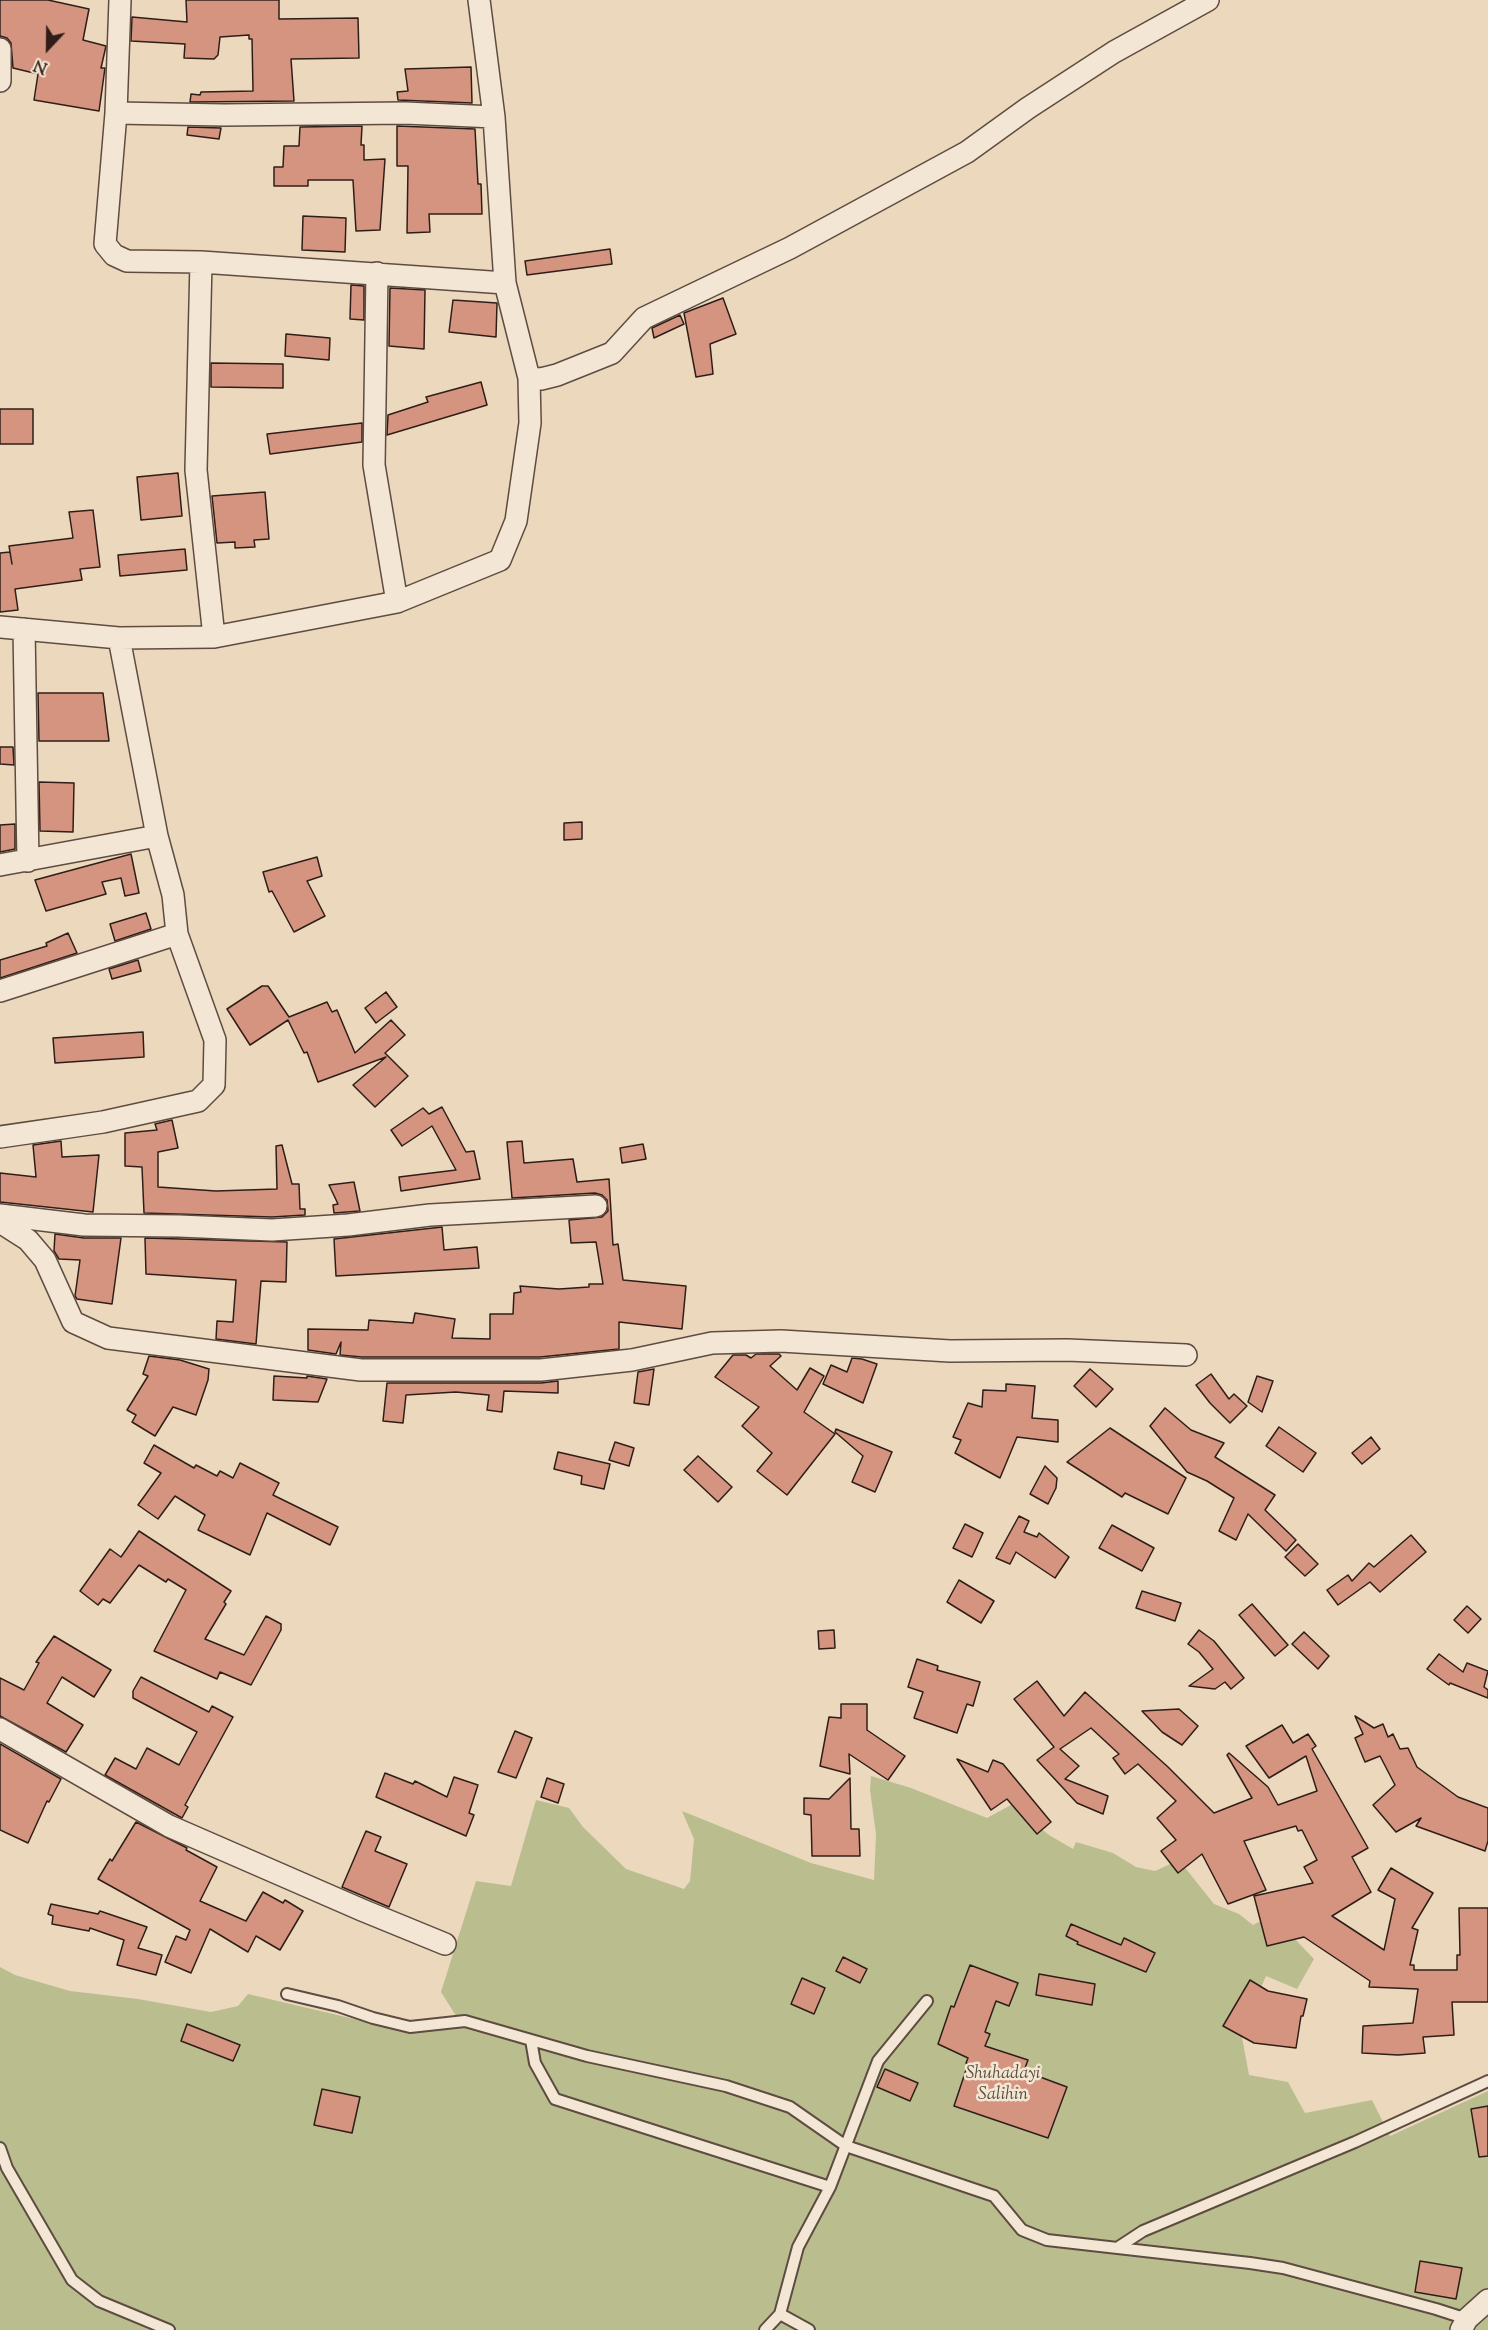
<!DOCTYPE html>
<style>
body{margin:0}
#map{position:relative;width:1488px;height:2330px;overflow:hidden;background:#ecd8bd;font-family:"Sorts Mill Goudy",serif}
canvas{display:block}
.north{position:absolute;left:18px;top:18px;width:60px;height:60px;-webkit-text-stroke:4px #f3e6d4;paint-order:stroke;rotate:202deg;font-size:16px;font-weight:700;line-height:24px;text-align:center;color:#2f1e18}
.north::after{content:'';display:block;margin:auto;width:21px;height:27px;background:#2f1e18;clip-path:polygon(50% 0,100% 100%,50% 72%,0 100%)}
</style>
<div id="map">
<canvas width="1488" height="2330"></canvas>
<div class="north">N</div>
</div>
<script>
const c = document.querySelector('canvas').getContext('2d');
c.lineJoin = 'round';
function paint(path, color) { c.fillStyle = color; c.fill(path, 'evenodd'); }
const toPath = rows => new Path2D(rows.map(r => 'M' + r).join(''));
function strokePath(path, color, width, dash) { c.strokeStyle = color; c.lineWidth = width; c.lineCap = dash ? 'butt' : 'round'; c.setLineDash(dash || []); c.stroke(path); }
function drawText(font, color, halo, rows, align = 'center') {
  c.font = font + ' "Sorts Mill Goudy",serif'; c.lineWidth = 5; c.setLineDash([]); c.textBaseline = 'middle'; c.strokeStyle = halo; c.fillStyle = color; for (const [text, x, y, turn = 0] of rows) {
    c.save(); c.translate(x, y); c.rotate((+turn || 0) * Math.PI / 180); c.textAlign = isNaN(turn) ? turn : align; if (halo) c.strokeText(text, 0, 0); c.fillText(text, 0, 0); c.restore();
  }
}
const green = toPath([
 [871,1776,911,1788,987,1818,1011,1805,1049,1835,1073,1849,1076,1842,1113,1853,1136,1867,1155,1871,1179,1860,1214,1904,1239,1914,1253,1925,1272,1915,1314,1959,1297,1989,1266,1976,1241,2032,1249,2075,1288,2082,1305,2113,1372,2100,1390,2136,1488,2091,1488,2330,0,2330,0,1967,15,1975,70,1991,138,1999,211,2012,238,2006,248,1994,414,2033,463,2027,441,1992,476,1881,511,1886,536,1800,569,1808,583,1827,626,1869,684,1889,690,1881,694,1839,682,1811,811,1863,874,1880,876,1834,870,1790]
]);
const building = toPath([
 [0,0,48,0,89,9,83,40,106,46,101,68,105,68,99,111,34,100,38,74,13,68,11,43,7,38,0,36,0,0],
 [186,0,279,0,279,19,358,18,359,58,291,59,294,101,190,102,191,94,200,95,201,92,253,91,252,39,249,39,249,35,220,37,218,55,214,59,184,58,185,44,131,41,132,17,187,22,186,0],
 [471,67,472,103,398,100,397,92,408,91,405,69,471,67],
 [362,126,361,145,364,145,364,160,385,159,380,230,356,231,353,180,308,180,308,186,274,186,274,167,283,167,284,146,299,146,300,127,362,126],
 [397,126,475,129,478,184,481,184,482,214,429,214,430,232,407,233,408,166,397,166,397,126],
 [188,127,221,128,219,139,187,135,188,127],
 [303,216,346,218,345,252,302,250,303,216],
 [610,249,612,264,527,275,525,261,610,249],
 [351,285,364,286,364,320,350,319,351,285],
 [390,288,425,290,424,349,389,346,390,288],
 [723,298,736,334,710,344,713,374,696,377,684,313,723,298],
 [453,300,497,303,496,337,449,332,453,300],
 [680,315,684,324,654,338,652,328,680,315],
 [286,334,330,338,329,360,285,356,286,334],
 [211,363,283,364,283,388,211,387,211,363],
 [481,382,487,405,387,435,388,415,428,402,426,397,481,382],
 [0,409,33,409,33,444,0,444,0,409],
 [362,423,362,442,270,454,267,434,362,423],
 [178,473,182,516,141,520,137,477,178,473],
 [265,492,269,539,254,540,255,547,235,548,235,542,217,543,212,496,265,492],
 [93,510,100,567,80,569,82,580,15,589,18,610,0,612,0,553,10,552,12,564,9,546,73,538,69,512,93,510],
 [185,549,187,570,120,576,118,555,185,549],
 [38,693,103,693,109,741,39,741,38,693],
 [0,747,13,747,14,765,0,764,0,747],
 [39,782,74,783,73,832,40,831,39,782],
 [582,822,582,839,564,840,564,823,582,822],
 [15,824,15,849,0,852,0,825,15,824],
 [131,854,139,893,125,896,121,878,102,882,106,894,46,911,35,880,131,854],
 [317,857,322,876,307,881,325,916,294,932,272,891,269,892,263,872,317,857],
 [146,913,151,929,115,941,110,924,146,913],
 [68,933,77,953,0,978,0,960,47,946,46,943,68,933],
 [138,960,141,971,112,979,109,969,138,960],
 [262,986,268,986,289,1017,327,1002,332,1012,337,1010,355,1053,391,1020,405,1035,385,1053,408,1076,375,1107,353,1085,386,1057,318,1082,307,1052,304,1053,288,1020,250,1045,227,1009,262,986],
 [386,992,397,1007,376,1023,365,1008,386,992],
 [143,1032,144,1057,55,1063,53,1038,143,1032],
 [442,1107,466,1152,474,1151,480,1179,401,1191,399,1177,456,1170,432,1126,402,1146,391,1130,423,1108,429,1114,442,1107],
 [172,1120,178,1148,158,1152,158,1187,216,1191,277,1189,276,1146,282,1145,292,1184,299,1184,300,1209,305,1209,305,1215,272,1217,144,1213,142,1167,125,1166,125,1133,157,1130,155,1124,172,1120],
 [61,1141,62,1157,99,1155,93,1212,0,1202,0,1173,36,1177,33,1145,61,1141],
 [522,1141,524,1163,573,1159,577,1182,609,1179,613,1245,618,1244,623,1280,686,1286,682,1329,619,1322,619,1349,540,1357,362,1357,340,1355,341,1342,336,1354,308,1350,308,1329,368,1330,369,1320,413,1323,415,1313,455,1319,452,1338,490,1339,490,1314,513,1314,514,1293,521,1292,520,1286,559,1289,589,1287,589,1284,603,1284,596,1242,571,1243,569,1220,602,1217,608,1211,607,1200,602,1195,595,1193,512,1198,507,1142,522,1141],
 [643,1144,646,1159,622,1163,620,1148,643,1144],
 [354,1182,360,1211,334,1213,333,1205,338,1204,329,1185,354,1182],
 [442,1227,444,1250,477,1247,479,1268,336,1276,334,1239,442,1227],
 [55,1234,84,1238,121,1238,112,1304,77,1299,75,1296,80,1260,59,1259,54,1251,55,1234],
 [145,1238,287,1242,286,1282,261,1281,256,1344,216,1339,217,1321,233,1322,236,1280,146,1274,145,1238],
 [756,1354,779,1354,781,1356,770,1366,797,1390,810,1368,824,1376,804,1412,835,1434,787,1495,757,1471,772,1453,742,1426,759,1407,715,1377,733,1355,746,1355,751,1358,756,1354],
 [149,1356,180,1360,209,1369,208,1380,196,1415,173,1407,155,1436,132,1422,136,1415,127,1410,148,1376,143,1374,149,1356],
 [852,1358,862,1359,877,1364,863,1403,823,1384,831,1365,847,1372,852,1358],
 [654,1369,649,1405,634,1403,638,1372,654,1369],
 [1090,1369,1113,1389,1096,1407,1074,1386,1090,1369],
 [1211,1374,1229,1399,1234,1394,1247,1406,1230,1423,1210,1403,1196,1385,1211,1374],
 [274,1376,307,1378,307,1376,327,1379,318,1402,273,1400,274,1376],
 [1257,1376,1273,1381,1262,1412,1248,1402,1257,1376],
 [558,1381,558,1393,504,1391,502,1412,487,1410,489,1395,456,1392,406,1395,403,1423,383,1421,387,1383,541,1383,558,1381],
 [1006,1384,1035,1386,1032,1418,1058,1420,1058,1442,1017,1437,1000,1478,955,1453,961,1440,953,1437,968,1403,982,1407,983,1390,1006,1391,1006,1384],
 [1165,1408,1191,1430,1224,1443,1215,1457,1275,1495,1265,1510,1296,1540,1286,1551,1248,1514,1236,1540,1219,1531,1234,1498,1207,1481,1187,1472,1150,1426,1165,1408],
 [1279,1427,1316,1453,1303,1472,1266,1446,1279,1427],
 [1110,1428,1186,1478,1168,1514,1125,1493,1122,1497,1067,1462,1110,1428],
 [836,1429,892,1452,875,1492,852,1482,863,1456,835,1432,836,1429],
 [1371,1437,1380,1449,1362,1464,1352,1453,1371,1437],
 [615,1442,634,1448,629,1466,609,1460,615,1442],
 [154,1445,194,1468,196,1465,217,1476,220,1471,233,1478,240,1463,279,1483,273,1495,338,1527,330,1545,267,1513,250,1555,198,1530,205,1515,175,1496,158,1519,138,1505,161,1473,144,1463,154,1445],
 [558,1452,610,1464,604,1489,581,1484,582,1476,554,1469,558,1452],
 [698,1456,732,1487,718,1502,684,1470,698,1456],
 [1045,1466,1057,1478,1056,1488,1048,1504,1030,1494,1045,1466],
 [1019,1516,1029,1521,1024,1532,1037,1537,1039,1533,1069,1557,1055,1578,1016,1552,1010,1564,996,1558,1019,1516],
 [965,1524,983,1533,972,1557,953,1548,965,1524],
 [1112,1525,1154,1548,1142,1571,1099,1548,1112,1525],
 [139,1531,231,1591,224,1602,226,1604,205,1639,244,1655,266,1616,281,1624,281,1630,251,1685,220,1672,217,1679,154,1651,186,1590,168,1579,166,1582,139,1565,110,1603,103,1599,98,1605,80,1591,110,1549,121,1557,139,1531],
 [1411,1535,1426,1552,1380,1592,1370,1582,1338,1605,1327,1590,1348,1575,1352,1581,1369,1563,1374,1567,1411,1535],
 [1298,1544,1318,1564,1305,1576,1285,1557,1298,1544],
 [959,1580,994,1601,981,1623,947,1602,959,1580],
 [1142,1591,1181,1603,1175,1621,1136,1608,1142,1591],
 [1252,1604,1288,1645,1275,1656,1239,1615,1252,1604],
 [1467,1606,1481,1619,1468,1633,1454,1620,1467,1606],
 [834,1630,835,1648,819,1649,818,1631,834,1630],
 [1199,1630,1214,1641,1244,1678,1231,1689,1225,1682,1215,1689,1189,1686,1213,1669,1199,1652,1188,1644,1199,1630],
 [1304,1632,1329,1656,1318,1669,1292,1644,1304,1632],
 [54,1636,111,1670,94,1697,62,1677,47,1703,83,1725,66,1752,0,1716,0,1678,24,1690,39,1663,36,1662,54,1636],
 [1439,1654,1463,1672,1467,1663,1488,1671,1484,1687,1488,1690,1488,1698,1450,1683,1449,1685,1427,1669,1439,1654],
 [917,1659,938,1666,937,1670,980,1682,973,1706,967,1704,957,1733,914,1718,923,1692,908,1687,917,1659],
 [141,1677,209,1712,212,1706,233,1717,185,1805,188,1807,182,1818,105,1775,115,1758,136,1769,147,1748,179,1765,197,1732,133,1698,133,1691,141,1677],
 [1037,1681,1064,1716,1085,1692,1168,1767,1214,1813,1252,1798,1227,1755,1229,1753,1268,1787,1278,1805,1317,1791,1306,1756,1269,1778,1246,1746,1282,1725,1293,1743,1308,1734,1316,1746,1312,1749,1368,1848,1352,1857,1371,1892,1332,1916,1384,1950,1395,1899,1378,1890,1391,1868,1433,1893,1412,1928,1418,1930,1410,1965,1414,1965,1414,1970,1457,1970,1457,1955,1460,1955,1459,1908,1488,1908,1488,2002,1452,2002,1454,2035,1423,2037,1425,2053,1398,2055,1362,2053,1363,2026,1413,2023,1418,1989,1369,1987,1370,1981,1304,1937,1267,1946,1254,1896,1313,1883,1304,1867,1317,1860,1302,1830,1298,1831,1296,1826,1244,1841,1266,1890,1228,1904,1202,1854,1178,1873,1161,1851,1176,1840,1157,1818,1176,1801,1138,1764,1125,1774,1113,1758,1119,1754,1091,1728,1060,1749,1079,1766,1065,1779,1108,1796,1103,1814,1077,1803,1037,1760,1054,1747,1014,1699,1037,1681],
 [841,1704,867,1704,867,1730,905,1756,888,1780,849,1754,850,1774,820,1766,829,1717,841,1718,841,1704],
 [1179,1709,1198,1726,1182,1745,1162,1732,1142,1711,1179,1709],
 [1355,1716,1374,1728,1383,1724,1388,1737,1393,1734,1400,1749,1408,1748,1417,1767,1458,1797,1488,1808,1488,1841,1485,1851,1416,1826,1421,1818,1396,1832,1373,1805,1395,1785,1380,1756,1365,1762,1355,1738,1363,1734,1355,1716],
 [515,1731,532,1738,516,1778,498,1772,515,1731],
 [0,1744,61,1779,49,1802,47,1801,28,1843,0,1830,0,1744],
 [957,1759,988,1772,993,1760,1003,1764,1051,1822,1037,1834,1007,1799,991,1810,957,1759],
 [385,1773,413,1784,415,1781,447,1797,454,1777,478,1785,469,1813,474,1815,466,1836,376,1797,385,1773],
 [547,1778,564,1784,558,1803,541,1797,547,1778],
 [850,1778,851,1829,859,1829,860,1856,812,1856,811,1815,804,1814,804,1798,829,1799,850,1778],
 [136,1822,187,1848,186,1850,217,1867,200,1901,246,1921,263,1892,283,1903,285,1900,303,1911,280,1950,256,1936,248,1952,210,1929,191,1973,165,1962,176,1936,186,1940,190,1930,98,1879,110,1859,112,1861,136,1822],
 [366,1831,381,1837,375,1851,407,1864,389,1907,342,1887,366,1831],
 [51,1904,98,1914,100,1911,147,1927,138,1948,162,1955,156,1975,117,1965,124,1940,90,1928,89,1931,52,1924,53,1916,48,1914,51,1904],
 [1071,1924,1121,1945,1124,1938,1155,1953,1146,1972,1077,1944,1078,1942,1066,1936,1071,1924],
 [843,1957,867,1969,860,1983,836,1971,843,1957],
 [970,1965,1018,1983,1009,2006,996,2001,985,2032,990,2034,985,2046,1028,2060,1024,2071,1067,2087,1048,2138,954,2106,968,2064,966,2063,968,2058,938,2044,951,2006,954,2007,970,1965],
 [1039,1974,1095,1984,1092,2005,1036,1995,1039,1974],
 [802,1978,825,1988,814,2014,791,2004,802,1978],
 [1250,1980,1268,1991,1307,1999,1303,2016,1301,2016,1296,2048,1254,2043,1223,2026,1250,1980],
 [187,2024,240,2045,233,2061,181,2041,187,2024],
 [885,2069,918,2083,910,2101,877,2087,885,2069],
 [322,2089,360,2097,352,2133,314,2125,322,2089],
 [1488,2106,1488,2156,1479,2157,1471,2109,1488,2106],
 [1420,2261,1462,2268,1456,2299,1415,2292,1420,2261]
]);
const lane = toPath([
 [287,1994,338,2006,373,2018,410,2027,465,2021,587,2056,726,2086,790,2107,846,2146,994,2196,1022,2230,1047,2240,1250,2263,1283,2268,1436,2309,1467,2319],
 [531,2040,535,2063,555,2099,830,2187],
 [0,2148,7,2168,72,2280,99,2301,169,2330],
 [1117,2248,1143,2231,1355,2142,1488,2081],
 [780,2314,809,2330],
 [765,2330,780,2314,798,2247,830,2187,878,2061,927,2001]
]);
const street = toPath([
 [120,0,116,113,105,244,114,255,127,261,201,262,505,283],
 [0,49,0,81],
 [116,113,224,115,405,113,494,117],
 [201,262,196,470,214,637],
 [377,273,374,465,397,602],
 [529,378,541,379,557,375,612,353,644,318,790,248,967,152,1028,108,1114,52,1208,0],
 [0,627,119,638,214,637,397,602,500,560,516,521,530,423,529,378,505,283,494,117,479,0],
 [24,629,28,861],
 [0,865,157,836],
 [0,991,177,934],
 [0,1137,103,1122,198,1101,214,1085,215,1040,177,934,173,895,157,836,119,638],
 [0,1215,84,1225,179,1226,272,1230,348,1225,430,1215,596,1206],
 [0,1222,28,1240,45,1260,73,1322,108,1338,361,1370,541,1370,632,1360,712,1343,781,1341,950,1351,1067,1350,1186,1355],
 [0,1729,169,1826,362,1910,445,1944],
 [1461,2330,1467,2319,1488,2300]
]);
const parkNames = [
 ["Shuhadayi",1003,2075],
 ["Salihin",1003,2096]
];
paint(green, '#babe8f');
paint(building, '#d5947f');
strokePath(building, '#2f1e18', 1.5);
strokePath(lane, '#5e4c41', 14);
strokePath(street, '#5e4c41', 24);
strokePath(lane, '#f3e6d4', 10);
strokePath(street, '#f3e6d4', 21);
drawText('italic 18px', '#594e3c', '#f3e6d4', parkNames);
</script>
